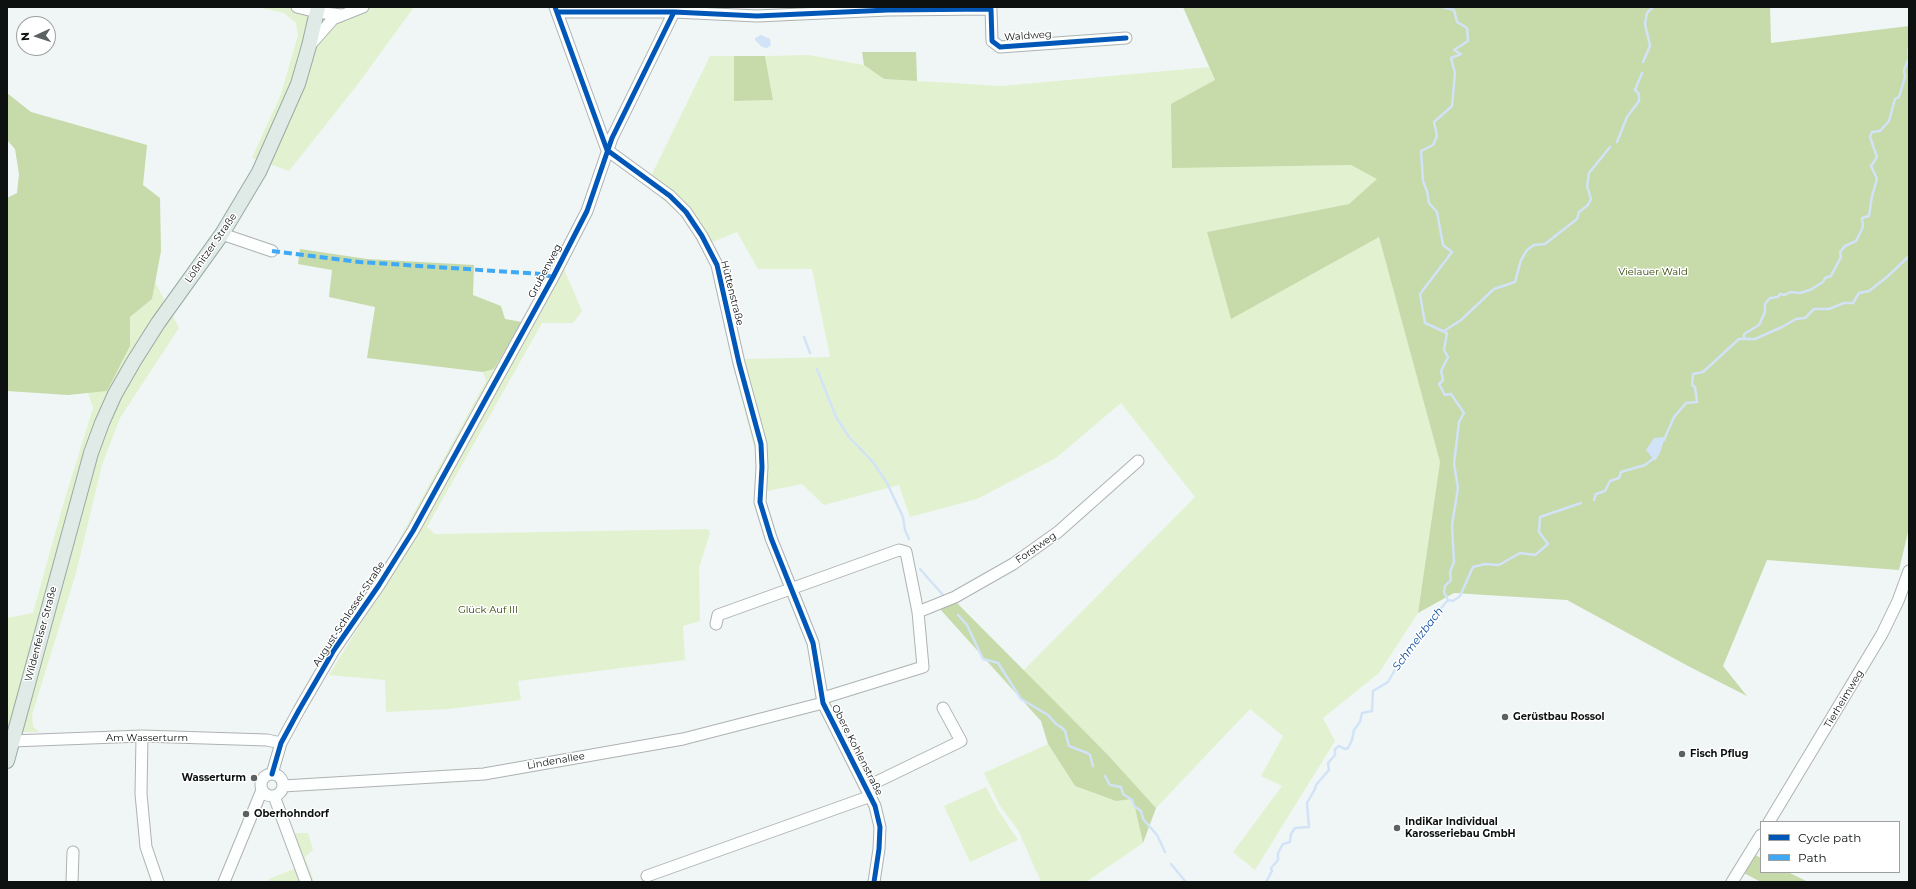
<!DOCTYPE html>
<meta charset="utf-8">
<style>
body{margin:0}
#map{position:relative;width:1916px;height:889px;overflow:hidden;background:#eff6f5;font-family:Montserrat,sans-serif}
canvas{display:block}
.frame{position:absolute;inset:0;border:8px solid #0d1211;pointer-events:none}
.legend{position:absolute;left:1760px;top:821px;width:140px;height:52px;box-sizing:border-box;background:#fff;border:1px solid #9ea0a0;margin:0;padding:5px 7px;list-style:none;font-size:12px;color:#0d1211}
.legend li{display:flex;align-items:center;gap:8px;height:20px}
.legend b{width:20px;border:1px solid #9ea0a0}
.north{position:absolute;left:16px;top:16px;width:40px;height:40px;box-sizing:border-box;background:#fff;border:1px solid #9ea0a0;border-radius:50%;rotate:267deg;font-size:11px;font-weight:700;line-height:16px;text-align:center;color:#0d1211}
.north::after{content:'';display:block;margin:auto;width:14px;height:18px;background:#5c6261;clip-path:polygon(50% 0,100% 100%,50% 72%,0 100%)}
</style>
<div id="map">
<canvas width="1916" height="889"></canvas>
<div class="frame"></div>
<ul class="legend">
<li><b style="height:5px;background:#0057b8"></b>Cycle path</li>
<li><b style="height:5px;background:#3fa9f5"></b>Path</li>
</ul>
<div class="north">N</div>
</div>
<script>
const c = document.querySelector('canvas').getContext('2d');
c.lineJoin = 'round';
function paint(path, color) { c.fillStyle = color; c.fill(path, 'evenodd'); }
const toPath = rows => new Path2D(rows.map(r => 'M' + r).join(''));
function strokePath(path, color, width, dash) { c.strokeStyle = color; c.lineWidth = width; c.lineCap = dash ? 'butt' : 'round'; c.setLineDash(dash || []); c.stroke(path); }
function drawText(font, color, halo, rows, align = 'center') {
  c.font = font + ' Montserrat,sans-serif'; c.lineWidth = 3; c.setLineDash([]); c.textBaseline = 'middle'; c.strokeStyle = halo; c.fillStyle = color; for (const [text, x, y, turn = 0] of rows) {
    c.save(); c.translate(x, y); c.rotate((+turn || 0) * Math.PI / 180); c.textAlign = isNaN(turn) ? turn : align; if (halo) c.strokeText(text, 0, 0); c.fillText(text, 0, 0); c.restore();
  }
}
const green = toPath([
 [257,7,414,7,358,84,289,171,252,158,281,94,298,35,296,23,284,13],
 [809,55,864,65,884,79,1002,86,1209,67,1215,81,1173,167,1351,165,1378,179,1349,204,1207,232,1232,318,1379,236,1440,462,1418,613,1379,673,1323,718,1335,741,1255,870,1233,852,1282,786,1261,776,1283,736,1250,709,1156,808,1108,755,1023,671,1195,497,1121,403,1056,458,977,499,910,517,899,485,824,505,802,484,767,491,766,444,754,447,732,362,744,359,830,357,812,269,758,269,737,232,700,247,685,219,661,198,673,191,651,176,710,56,734,56,734,101,773,100,765,56],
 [564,269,582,311,573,323,542,323,427,527,435,534,708,529,710,533,699,568,700,621,683,626,685,660,518,681,521,700,448,709,386,712,385,680,329,675,411,542,400,538,486,381,483,372,494,369,522,322,533,322],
 [155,282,179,328,120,418,102,465,76,573,32,715,33,726,39,732,7,732,7,618,33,613,63,505,93,408,88,393,107,390,130,346,130,317,152,299],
 [1048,744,1075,786,1116,801,1133,799,1143,843,1086,882,1041,882,1018,830,1000,806,984,773],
 [986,787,998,810,1018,840,970,862,944,806],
 [295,833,308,833,313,850,305,857,314,882,269,882,269,879,296,868,302,858]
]);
const forest = toPath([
 [1183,7,1770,7,1771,43,1909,26,1909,528,1899,570,1767,560,1723,666,1747,696,1688,666,1567,600,1454,593,1418,613,1440,462,1379,237,1231,319,1207,232,1349,204,1377,179,1351,165,1172,168,1171,104,1215,80],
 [862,52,916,52,917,81,884,79,864,65],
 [734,56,765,56,773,100,734,101],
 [7,93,31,112,147,145,143,185,160,198,161,251,152,299,130,317,130,346,107,391,68,395,7,391,7,198,17,193,19,174,15,149,7,140],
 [300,249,367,259,474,265,473,295,501,306,505,319,522,322,494,369,483,372,367,358,375,307,329,297,332,270,298,264],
 [955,601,1108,755,1156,808,1143,843,1133,799,1116,801,1075,786,1048,744,1041,721,939,608],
 [1749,852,1761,858,1761,872,1788,872,1808,882,1761,882,1738,870]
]);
const water = toPath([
 [761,35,770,39,771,45,767,48,762,47,755,40,755,38],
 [1665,437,1660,453,1655,461,1646,450,1654,438]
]);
const stream = toPath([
 [1643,62,1650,46,1645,24,1647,13,1653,7],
 [1617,142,1627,117,1639,101,1639,94,1635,90,1642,73],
 [1444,331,1461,320,1494,289,1515,282,1521,260,1527,250,1534,245,1545,244,1577,219,1579,212,1588,205,1591,199,1587,186,1589,173,1610,147],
 [804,337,810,353],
 [1744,339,1744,334,1759,325,1765,312,1765,304,1770,298,1778,297,1780,294,1785,295,1790,292,1800,293,1810,290,1823,282,1825,278,1831,276,1841,257,1840,252,1845,246,1856,241,1863,227,1862,218,1869,216,1872,196,1877,179,1871,166,1877,157,1870,137,1872,132,1880,131,1889,121,1895,99,1899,97,1905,77,1904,70,1909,58,1908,50,1909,48],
 [817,369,836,417,849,437,873,462,887,483,903,517,905,530,909,539],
 [1664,440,1674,417,1686,403,1697,402,1695,387,1692,385,1693,374,1703,372,1739,339,1755,339,1782,327,1796,319,1805,318,1814,309,1829,309,1844,303,1853,303,1859,293,1869,291,1887,277,1909,256],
 [1594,500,1596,494,1605,491,1610,481,1619,478,1621,472,1645,465,1654,458],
 [920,569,943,595],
 [1448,600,1453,601,1460,596,1473,567,1485,564,1499,565,1520,553,1535,555,1548,544,1539,532,1540,517,1581,503],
 [958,615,967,625,983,659,998,663,1021,699,1048,715,1056,724,1061,727,1065,731,1069,746,1087,753,1090,755,1093,766],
 [1105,776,1110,785,1121,787,1123,794,1132,800,1134,806,1141,811,1143,819,1157,835,1165,852],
 [1171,864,1186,882],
 [1266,882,1272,871,1271,868,1278,860,1278,853,1283,844,1290,842,1291,834,1295,828,1309,827,1307,803,1315,789,1316,785,1329,770,1328,763,1335,755,1335,749,1339,746,1345,749,1348,748,1352,740,1354,730,1360,722,1362,713,1372,711,1373,691,1388,682,1404,654,1409,650,1413,643,1420,638,1425,627,1448,600,1444,592,1445,586,1451,580,1450,572,1454,562,1452,525,1458,488,1454,464,1459,422,1464,413,1451,394,1445,395,1439,384,1443,380,1441,371,1448,357,1444,350,1447,333,1425,323,1420,294,1452,252,1443,245,1437,212,1429,203,1427,191,1423,181,1421,151,1433,145,1437,136,1434,122,1452,106,1455,73,1451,58,1461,54,1454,50,1468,41,1467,28,1457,22,1454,10,1442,7]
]);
const minor = toPath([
 [297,7,317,12,341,15],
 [555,7,607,150,670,196,686,212,702,236,717,265,739,363,761,444,762,467,760,502,771,538,813,643,823,703,875,806,880,827,879,849,874,882],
 [557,12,674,12,757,16,888,10,991,9,992,41,1000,47,1126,38],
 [311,44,333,19,363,7],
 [222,234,272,251],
 [918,612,955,597,1013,564,1058,532,1138,461],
 [716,624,718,615,899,550,906,552,918,612,923,667,823,698],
 [142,736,141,794,146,847,158,882],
 [12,741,142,736,267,740,281,743],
 [272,774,281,743,299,710,334,650,379,585,413,531,553,277,587,211,612,138,674,12],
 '261 785a11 11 0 1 1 22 0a11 11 0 1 1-22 0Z',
 [283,786,484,774,683,739,823,703],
 [866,787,961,741,943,708],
 [274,796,306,882],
 [1769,822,1882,634,1898,601,1909,571],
 [647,876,871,796],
 [72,882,73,852],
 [224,882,262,790],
 [1732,882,1761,835]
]);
const major = toPath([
 [7,761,91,453,102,423,115,394,134,361,158,323,222,234,259,172,298,84,309,46,318,7]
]);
const quiet = toPath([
 [272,251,360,262,541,274,553,277]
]);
const cycleway = toPath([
 [555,7,607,150,670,196,686,212,702,236,717,265,739,363,761,444,762,467,760,502,771,538,813,643,823,703,875,806,880,827,879,849,874,882],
 [557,12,674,12,757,16,888,10,991,9,992,41,1000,47,1126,38],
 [272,774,281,743,299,710,334,650,379,585,413,531,553,277,587,211,612,138,674,12]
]);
const markers = [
 [1505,717,4,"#5c6261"],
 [1682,754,4,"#5c6261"],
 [254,778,4,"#5c6261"],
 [246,814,4,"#5c6261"],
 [1397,828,4,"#5c6261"]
];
const streetNames = [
 ["Waldweg",1028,36,-4],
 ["Lößnitzer Straße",211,248,-55],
 ["Grubenweg",545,271,-62],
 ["Hüttenstraße",732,293,76],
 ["Forstweg",1036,548,-35],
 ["August-Schlosser-Straße",349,614,-57],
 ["Wildenfelser Straße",41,634,-75],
 ["Tierheimweg",1844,699,-59],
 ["Am Wasserturm",147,738],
 ["Obere Kohlenstraße",857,750,63],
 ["Lindenallee",556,761,-10]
];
const parkNames = [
 ["Vielauer Wald",1653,272],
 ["Glück Auf III",488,610]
];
const poiNames = [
 ["Gerüstbau Rossol",1513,717],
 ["Fisch Pflug",1690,754],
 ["Wasserturm",246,778,"right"],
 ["Oberhohndorf",254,814],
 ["IndiKar Individual",1405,822],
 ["Karosseriebau GmbH",1405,834]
];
const waterNames = [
 ["Schmelzbach",1418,639,-53]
];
paint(green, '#e2f2d0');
paint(forest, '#c6daaa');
paint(water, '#d2e3f8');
strokePath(stream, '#d2e3f8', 2.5);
strokePath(minor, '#aeb2b2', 13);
strokePath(major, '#98aaa2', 16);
strokePath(minor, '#fdfefe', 11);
strokePath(major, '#e0eae6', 14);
strokePath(quiet, '#3fa9f5', 4, [8, 4]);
strokePath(cycleway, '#0057b8', 5);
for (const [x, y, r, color] of markers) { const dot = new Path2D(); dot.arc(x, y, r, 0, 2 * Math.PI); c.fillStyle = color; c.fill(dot); strokePath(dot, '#fff', 1.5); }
drawText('10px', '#0d1211', '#fff', streetNames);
drawText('10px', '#304300', '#fff', parkNames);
drawText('bold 10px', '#0d1211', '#fff', poiNames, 'left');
drawText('italic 11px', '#0a499d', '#fff', waterNames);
</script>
